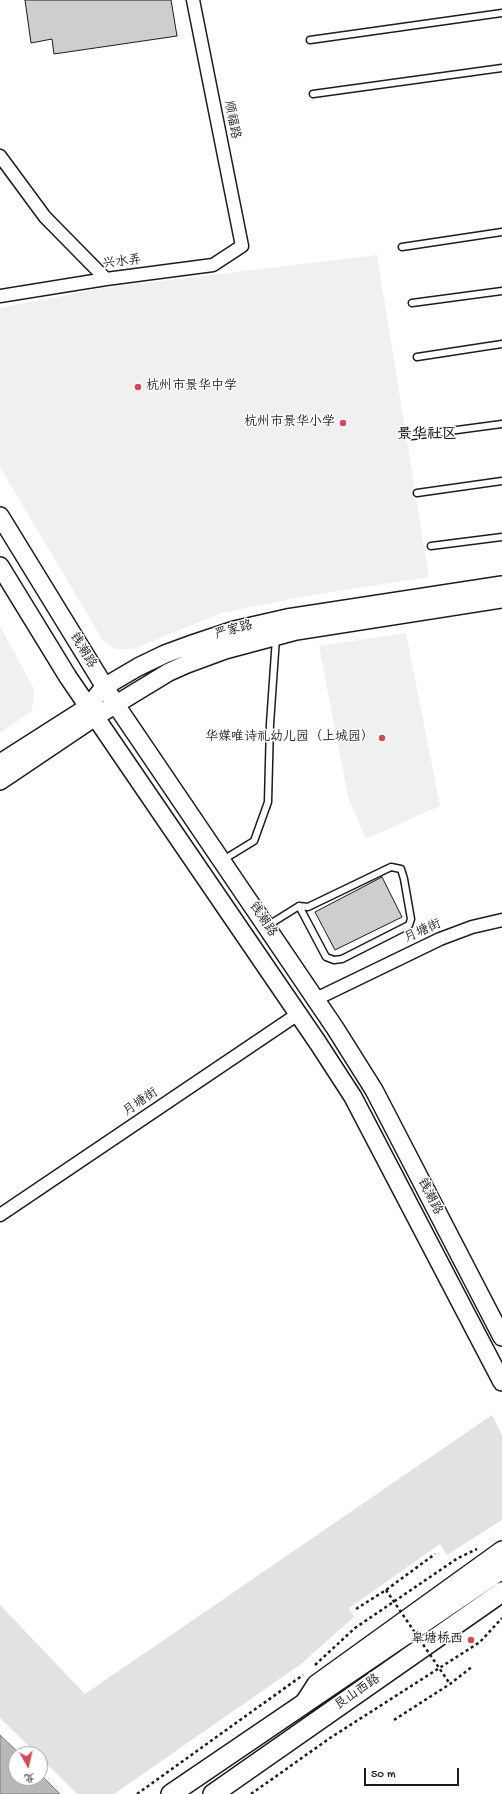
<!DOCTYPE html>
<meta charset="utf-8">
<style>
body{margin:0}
#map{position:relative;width:502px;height:1794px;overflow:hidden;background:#fff;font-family:"Gochi Hand","LXGW WenKai TC",sans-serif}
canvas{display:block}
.north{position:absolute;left:8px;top:1746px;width:40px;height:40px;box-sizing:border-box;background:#fff;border:1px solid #a4a4a4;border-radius:50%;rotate:172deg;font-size:11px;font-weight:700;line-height:16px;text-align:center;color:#1c1c1c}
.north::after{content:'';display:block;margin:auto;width:14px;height:18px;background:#d1495b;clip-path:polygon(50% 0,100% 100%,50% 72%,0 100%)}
.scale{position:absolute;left:364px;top:1768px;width:95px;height:18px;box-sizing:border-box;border:2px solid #1c1c1c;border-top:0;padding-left:5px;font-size:12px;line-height:14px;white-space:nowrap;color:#1c1c1c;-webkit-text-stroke:3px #fff;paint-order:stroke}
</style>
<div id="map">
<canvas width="502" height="1794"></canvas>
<div class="north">北</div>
<div class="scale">50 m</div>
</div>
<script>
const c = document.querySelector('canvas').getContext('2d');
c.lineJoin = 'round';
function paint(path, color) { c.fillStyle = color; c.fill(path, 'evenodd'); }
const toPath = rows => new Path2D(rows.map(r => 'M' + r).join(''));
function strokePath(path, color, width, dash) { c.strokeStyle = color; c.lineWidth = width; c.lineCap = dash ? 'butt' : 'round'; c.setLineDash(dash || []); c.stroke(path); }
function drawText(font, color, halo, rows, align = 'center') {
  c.font = font + ' "Gochi Hand","LXGW WenKai TC",sans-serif'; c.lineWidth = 3; c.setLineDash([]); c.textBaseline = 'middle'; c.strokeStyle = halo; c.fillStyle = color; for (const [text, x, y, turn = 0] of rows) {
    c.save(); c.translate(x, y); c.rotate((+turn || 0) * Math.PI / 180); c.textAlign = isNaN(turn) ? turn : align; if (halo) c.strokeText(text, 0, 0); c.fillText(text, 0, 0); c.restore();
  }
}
const built = toPath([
 [377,255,429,577,312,595,222,613,133,649,116,649,103,641,0,467,0,308,103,288],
 [0,626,34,689,32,711,0,733],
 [406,633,440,806,366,839,348,797,319,646]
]);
const green = toPath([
 [492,1415,502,1435,502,1520,447,1555,440,1544,349,1608,354,1617,301,1664,114,1794,77,1794,40,1757,40,1754,37,1754,0,1718,0,1605,85,1694]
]);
const water = toPath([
 [0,1735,20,1754,16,1754,16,1778,40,1778,40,1774,60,1794,0,1794,0,1735]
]);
const building = toPath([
 [25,0,171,0,177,36,54,54,52,39,31,43,25,0],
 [382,877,402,917,335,950,315,912,382,877]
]);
const path = toPath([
 [356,1609,386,1590,435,1554],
 [315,1665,355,1628,458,1558,477,1549],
 [394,1720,450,1684,473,1666],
 [137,1794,303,1675],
 [251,1794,330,1738,480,1642,502,1618]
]);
const lane = toPath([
 [310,40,502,13],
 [313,94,502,68],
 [402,247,502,232],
 [412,303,502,291],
 [417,357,502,344],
 [412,436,502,424],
 [417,493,502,481],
 [431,546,502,537],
 [223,860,254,841,268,802,270,724,276,638],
 [267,926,299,906,308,907,391,867,401,869,404,879,411,919,409,925,342,959,334,960,326,957,299,906]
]);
const street = toPath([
 [0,156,45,217,106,279],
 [0,296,106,279,213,265,242,246,193,0],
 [316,999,440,939,472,927,502,920],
 [0,1215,298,1014]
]);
const secondary = toPath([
 [0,516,116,705,335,1028,374,1090,502,1337],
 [0,566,68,677,318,1043,353,1097,502,1382],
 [0,763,88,707,104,687,138,667,165,654,195,643,234,630,287,618,502,585],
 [0,781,95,717,169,672,187,664,225,650,296,631,502,599],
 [305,1701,316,1684,502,1550]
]);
const primary = toPath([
 [171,1794,502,1569],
 [213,1794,502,1592]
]);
const pathBridge = toPath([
 [386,1590,450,1684]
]);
const markers = [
 [138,387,4,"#d1495b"],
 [343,423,4,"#d1495b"],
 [382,738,4,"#d1495b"],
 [471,1640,4,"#d1495b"]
];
const streetNames = [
 ["顺福路",231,120,79],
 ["兴水弄",122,263,-7],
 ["严家路",234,631,-16],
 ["钱潮路",82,651,59],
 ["钱潮路",262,920,56],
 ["月塘街",423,932,-24],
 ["月塘街",141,1103,-34],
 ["钱潮路",429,1197,63],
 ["艮山西路",358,1693,-35]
];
const poiNames = [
 ["杭州市景华中学",146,387,"left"],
 ["杭州市景华小学",335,423],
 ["华媒唯诗礼幼儿园（上城园）",374,738],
 ["皋塘桥西",463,1640]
];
const quarterNames = [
 ["景华社区",427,436]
];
paint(built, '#f0f0f0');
paint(green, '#e2e2e2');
paint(water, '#b8b8b8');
strokePath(water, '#7a7a7a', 1);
paint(building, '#cecece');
strokePath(building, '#1c1c1c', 1);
strokePath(lane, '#1c1c1c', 9);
strokePath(street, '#1c1c1c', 15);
strokePath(secondary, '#1c1c1c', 20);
strokePath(primary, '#1c1c1c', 22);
strokePath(path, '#1c1c1c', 2.5, [3, 3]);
strokePath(lane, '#fff', 6);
strokePath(street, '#fff', 12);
strokePath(secondary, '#fff', 17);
strokePath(primary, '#fff', 19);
strokePath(pathBridge, '#1c1c1c', 2.5, [3, 3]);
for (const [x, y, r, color] of markers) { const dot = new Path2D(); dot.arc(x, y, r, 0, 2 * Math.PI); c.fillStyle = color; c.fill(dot); strokePath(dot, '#fff', 1.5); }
drawText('13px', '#1c1c1c', '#fff', streetNames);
drawText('13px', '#1c1c1c', '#fff', poiNames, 'right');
drawText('bold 15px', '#1c1c1c', '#fff', quarterNames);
</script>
